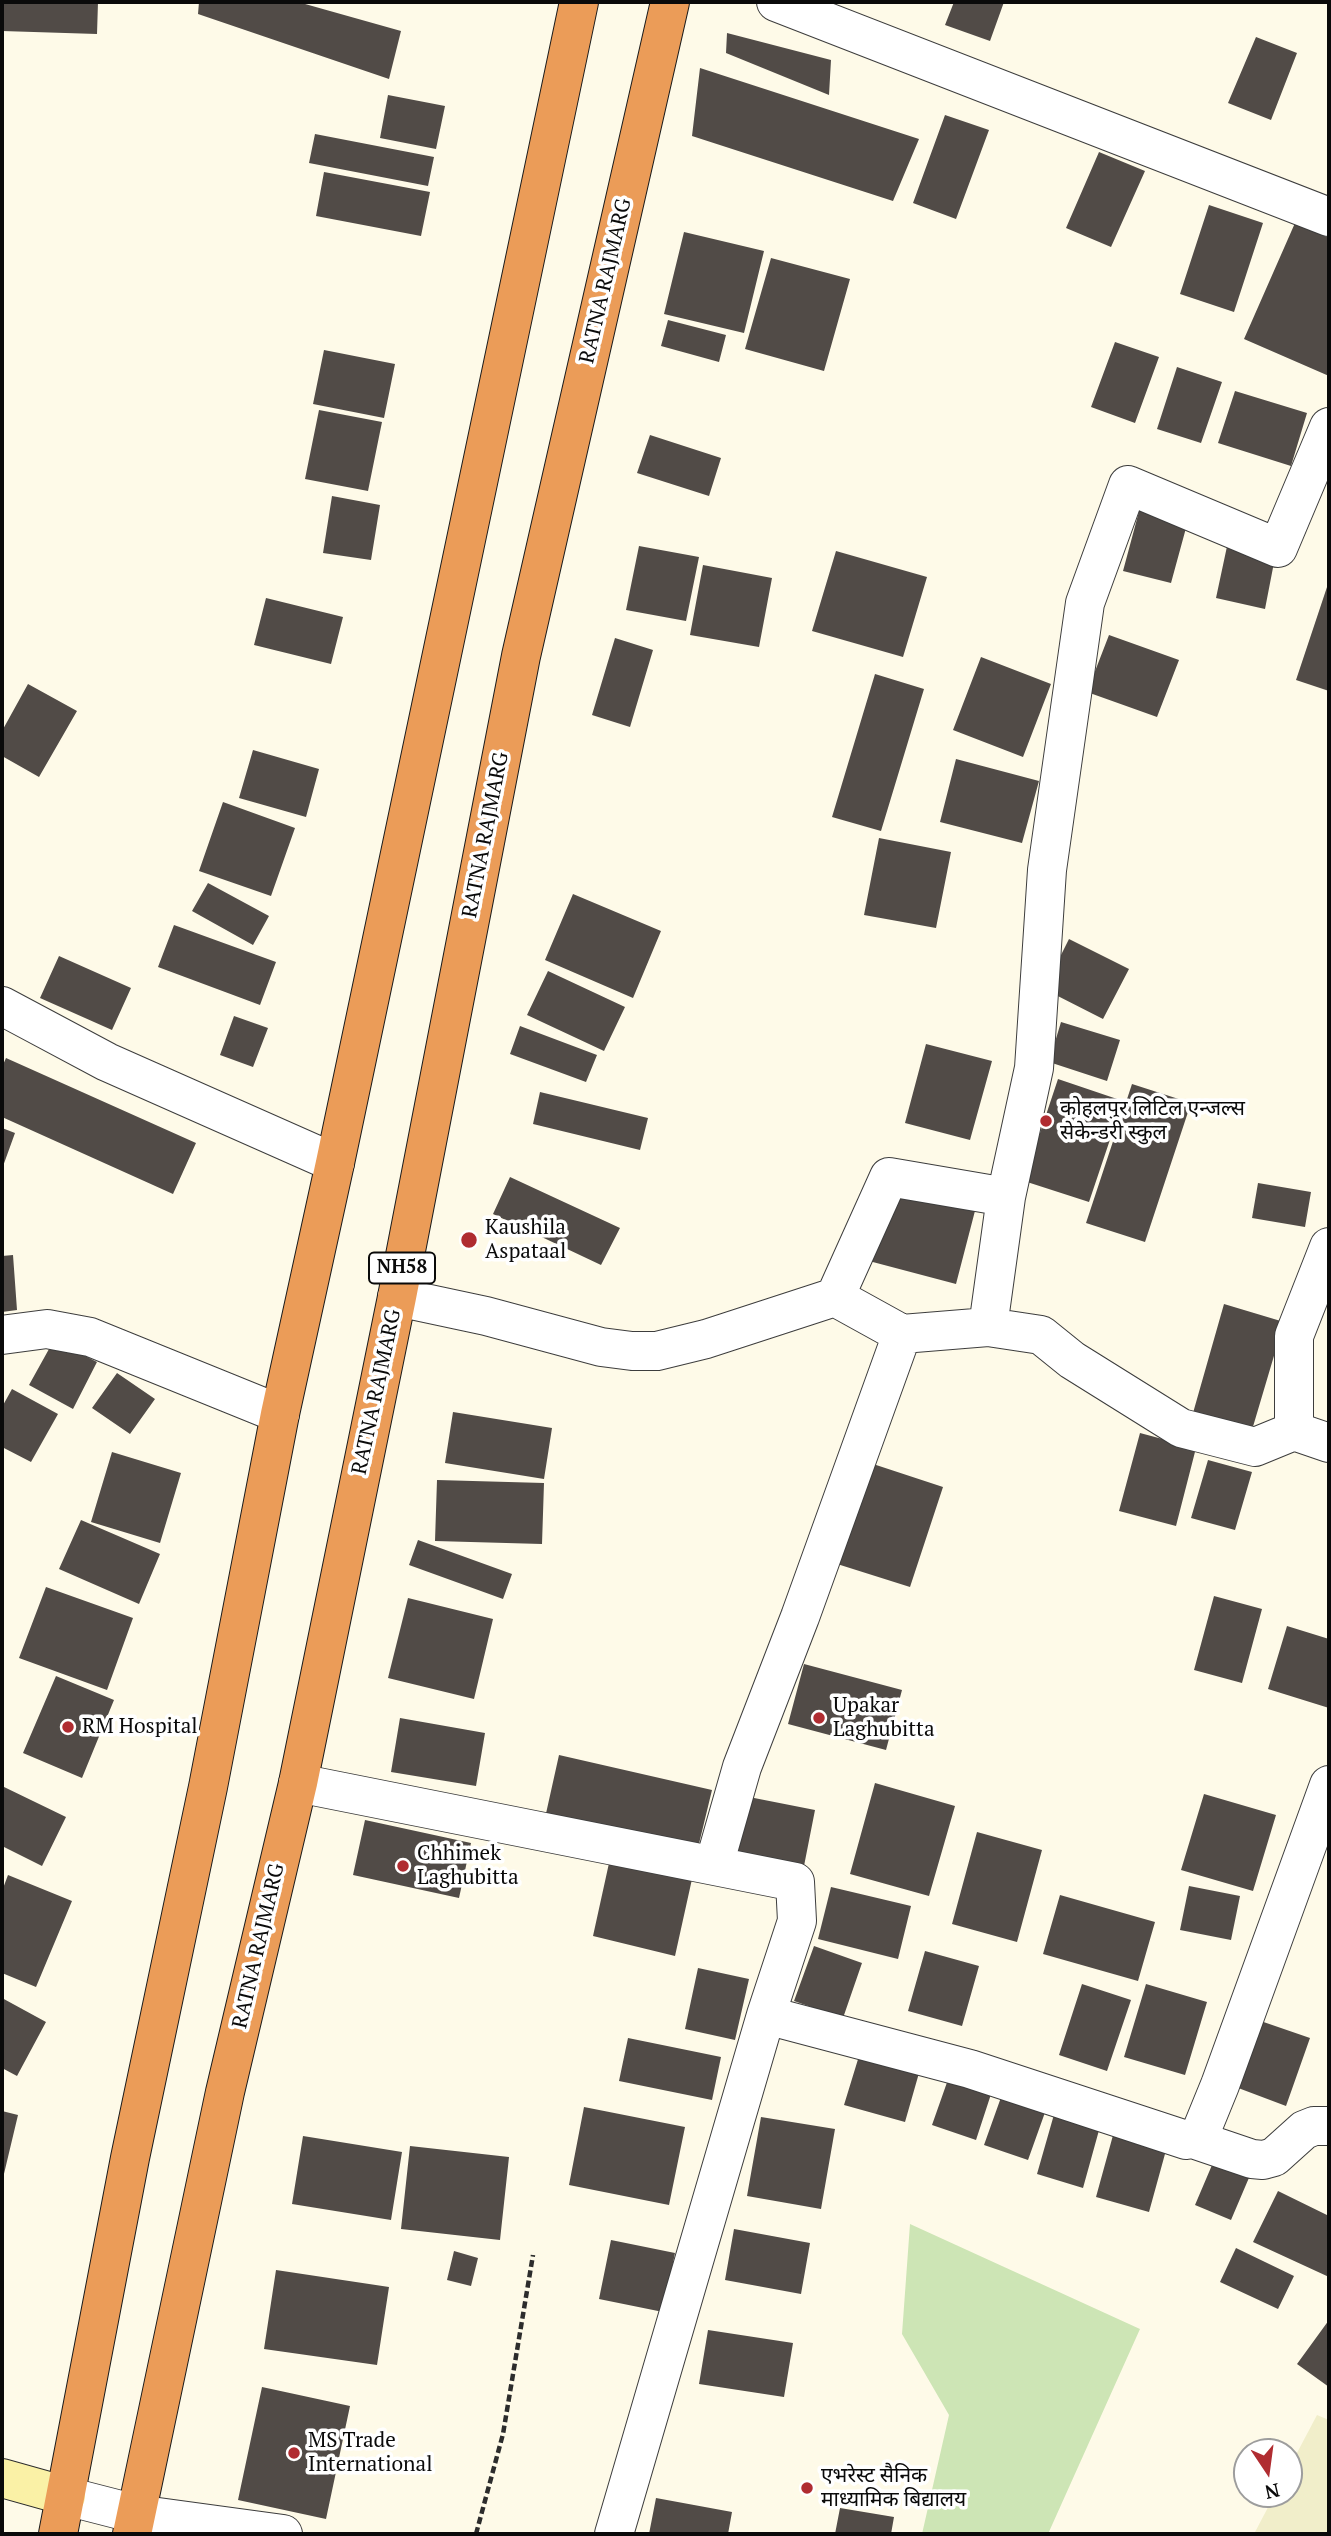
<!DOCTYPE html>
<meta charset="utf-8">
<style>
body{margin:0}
#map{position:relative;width:1331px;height:2536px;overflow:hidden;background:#fefae8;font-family:"PT Serif",serif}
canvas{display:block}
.frame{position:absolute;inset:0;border:4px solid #0a0a0a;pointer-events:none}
.north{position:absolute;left:1233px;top:2438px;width:70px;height:70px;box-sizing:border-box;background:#fff;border:2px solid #9d9d9d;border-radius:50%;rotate:167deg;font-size:19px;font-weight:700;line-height:28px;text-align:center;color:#0a0a0a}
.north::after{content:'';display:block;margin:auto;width:24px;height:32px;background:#b02c31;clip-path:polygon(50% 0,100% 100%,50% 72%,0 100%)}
</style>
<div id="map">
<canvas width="1331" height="2536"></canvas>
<div class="frame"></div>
<div class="north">N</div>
</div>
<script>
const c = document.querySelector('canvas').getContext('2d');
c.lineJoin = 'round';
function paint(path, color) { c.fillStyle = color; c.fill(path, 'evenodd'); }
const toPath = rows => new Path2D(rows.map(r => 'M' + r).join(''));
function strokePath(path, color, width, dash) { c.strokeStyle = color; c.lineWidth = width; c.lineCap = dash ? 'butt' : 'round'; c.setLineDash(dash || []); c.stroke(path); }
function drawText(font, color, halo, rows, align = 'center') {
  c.font = font + ' "PT Serif","Noto Sans Devanagari",serif'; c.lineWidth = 7; c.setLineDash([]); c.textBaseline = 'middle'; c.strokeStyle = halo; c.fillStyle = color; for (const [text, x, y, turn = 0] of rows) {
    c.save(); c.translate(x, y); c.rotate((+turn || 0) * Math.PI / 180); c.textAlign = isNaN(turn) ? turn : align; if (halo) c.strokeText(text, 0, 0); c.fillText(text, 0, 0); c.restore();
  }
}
const farmland = toPath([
 [1317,2415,1329,2420,1329,2534,1254,2534,1275,2494,1289,2494,1289,2468]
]);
const green = toPath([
 [910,2224,1140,2329,1048,2534,922,2534,949,2415,902,2334]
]);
const building = toPath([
 [2,2,98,2,97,34,2,31],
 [199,2,298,2,401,31,389,79,198,14],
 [954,2,1004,2,990,41,945,25],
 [727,33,831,60,829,95,726,53],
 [1256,37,1297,53,1271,120,1228,103],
 [700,68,919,139,893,201,692,136],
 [388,95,445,106,436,149,380,138],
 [945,115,989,130,956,219,913,203],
 [315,134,434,157,428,186,309,163],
 [1099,152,1145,171,1111,247,1066,228],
 [324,172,430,192,421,236,316,216],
 [1209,205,1263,223,1234,312,1180,294],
 [1295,223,1329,238,1329,376,1244,339],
 [684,232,764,251,744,333,664,314],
 [771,258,850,279,824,371,745,349],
 [668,320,726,335,719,362,661,346],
 [1115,342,1159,357,1135,423,1091,407],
 [324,350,395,364,384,418,313,404],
 [1177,367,1222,382,1201,443,1157,429],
 [1235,391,1307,413,1291,466,1218,443],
 [319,410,382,422,368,491,305,479],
 [650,435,721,458,709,496,637,473],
 [332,496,380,505,371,560,323,553],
 [1141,504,1189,517,1171,583,1123,571],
 [1229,537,1277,547,1265,609,1216,598],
 [639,546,699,557,686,621,626,610],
 [836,551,927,577,903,657,812,631],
 [703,565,772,578,759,647,690,635],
 [1329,581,1329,691,1296,680],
 [266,598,343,617,331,664,254,645],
 [1109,635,1179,660,1157,717,1087,692],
 [615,638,653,650,630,727,592,715],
 [981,657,1051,684,1023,757,953,730],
 [875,674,924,689,881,831,832,817],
 [28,684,77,711,39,777,2,756,2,731],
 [253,750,319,769,306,817,239,798],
 [956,759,1039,781,1022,843,940,822],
 [223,802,295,828,271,896,199,871],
 [879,838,951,852,936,928,864,915],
 [208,883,269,916,253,945,192,911],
 [573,894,661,931,633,998,545,960],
 [174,925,276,962,260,1005,158,967],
 [1069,939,1129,969,1103,1019,1044,989],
 [59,956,131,988,112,1030,40,998],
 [548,971,625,1007,604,1051,527,1015],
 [234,1016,268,1028,253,1067,220,1055],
 [1061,1022,1120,1040,1107,1081,1049,1062],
 [520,1026,597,1055,586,1082,510,1054],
 [926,1044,992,1061,970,1140,905,1123],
 [6,1058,196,1143,173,1194,2,1117,2,1067],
 [1058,1079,1123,1101,1089,1202,1024,1181],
 [1132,1084,1191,1103,1145,1242,1086,1223],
 [540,1092,648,1118,640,1150,533,1124],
 [2,1128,15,1133,2,1169],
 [510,1177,620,1228,601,1265,493,1214],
 [1258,1183,1311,1192,1305,1227,1252,1218],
 [889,1185,976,1207,956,1284,869,1261],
 [13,1255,17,1310,2,1312,2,1256],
 [1224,1304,1284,1322,1252,1430,1193,1413],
 [54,1340,97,1362,73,1409,29,1385],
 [117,1373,155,1399,130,1434,92,1408],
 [12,1389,58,1414,31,1462,2,1447,2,1407],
 [453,1412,552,1428,544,1479,445,1463],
 [1140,1433,1196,1448,1176,1526,1119,1511],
 [112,1452,181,1473,160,1543,91,1522],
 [1208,1460,1252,1472,1235,1530,1191,1518],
 [867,1462,943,1487,910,1587,834,1563],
 [437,1480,544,1483,542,1544,435,1541],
 [81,1520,160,1554,139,1604,59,1569],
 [418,1540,512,1574,503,1599,409,1565],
 [46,1587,133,1618,107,1690,19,1658],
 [1214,1596,1262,1609,1242,1683,1194,1670],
 [408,1598,493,1619,474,1699,388,1678],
 [1287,1626,1329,1639,1329,1708,1268,1689],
 [804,1664,902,1690,886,1750,788,1724],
 [56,1676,114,1700,82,1778,23,1753],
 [400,1718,485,1733,476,1786,391,1772],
 [559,1755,712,1790,697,1852,545,1818],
 [875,1783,955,1806,929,1896,850,1874],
 [2,1786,66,1817,42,1866,2,1846],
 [1204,1794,1276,1815,1253,1891,1181,1870],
 [744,1796,815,1810,804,1866,732,1852],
 [365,1820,471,1843,459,1898,353,1875],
 [977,1832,1042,1850,1017,1942,952,1924],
 [611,1854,694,1870,675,1956,593,1936],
 [8,1875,72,1901,36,1987,2,1973,2,1891],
 [1189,1886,1240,1896,1231,1940,1180,1930],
 [831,1887,911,1906,898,1959,818,1939],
 [1060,1895,1155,1922,1138,1981,1043,1954],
 [814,1946,862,1963,843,2018,794,2001],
 [925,1951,979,1966,962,2026,908,2011],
 [698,1968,749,1979,735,2040,685,2029],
 [1082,1984,1131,2000,1107,2071,1059,2055],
 [1146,1984,1207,2002,1185,2075,1124,2057],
 [2,1998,46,2022,17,2076,2,2068],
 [1249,2017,1310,2038,1286,2106,1225,2083],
 [628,2038,721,2057,712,2100,619,2081],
 [859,2056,919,2073,905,2122,844,2105],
 [951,2071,994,2085,976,2140,932,2125],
 [1004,2089,1048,2104,1028,2160,984,2145],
 [584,2107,685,2127,669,2205,569,2185],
 [2,2111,18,2115,3,2178,2,2178],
 [1055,2111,1101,2123,1083,2188,1037,2174],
 [761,2117,835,2129,821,2209,747,2196],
 [1115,2128,1168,2143,1149,2212,1096,2197],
 [303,2136,402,2152,391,2220,292,2204],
 [410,2146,509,2157,500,2240,401,2229],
 [1215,2158,1251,2173,1231,2220,1195,2205],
 [1278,2191,1329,2216,1329,2277,1253,2242],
 [734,2229,810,2243,801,2294,725,2280],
 [611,2240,675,2253,663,2312,599,2299],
 [1236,2248,1294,2276,1278,2309,1220,2282],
 [454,2251,478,2258,471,2286,447,2280],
 [276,2270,389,2287,377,2365,264,2349],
 [1329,2320,1329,2387,1297,2364],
 [708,2330,793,2343,784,2397,699,2384],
 [262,2387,350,2406,326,2519,238,2500],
 [656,2498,732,2512,728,2534,649,2534],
 [840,2508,894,2517,891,2534,835,2534]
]);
const path = toPath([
 [476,2534,503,2434,533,2255]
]);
const street = toPath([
 [776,2,1329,217],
 [2,1006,107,1062,335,1163],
 [397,1297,486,1316,601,1347,632,1351,657,1351,706,1339,835,1297,889,1177,1006,1197,1034,1068,1047,870,1085,603,1128,485,1278,548,1329,427],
 [835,1297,902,1334,988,1327,1041,1335,1072,1360,1181,1428,1255,1447,1294,1431,1329,1443],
 [988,1327,1006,1197],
 [2,1335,47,1329,90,1337,280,1414],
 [1294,1431,1294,1336,1329,1247],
 [298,1783,795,1882,797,1921,766,2015,614,2534],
 [714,1865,742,1767,800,1617,902,1334],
 [766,2015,970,2069,1186,2140,1193,2139,1200,2134,1220,2085,1329,1785],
 [1193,2139,1252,2159,1263,2160,1274,2157,1304,2130,1314,2126,1329,2126],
 [66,2496,136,2514,283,2534]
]);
const secondary = toPath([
 [2,2478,66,2496]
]);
const highway = toPath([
 [58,2534,130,2158,208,1787,280,1414,335,1163,579,2],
 [132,2534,225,2092,298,1783,397,1297,521,656,670,2]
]);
const markers = [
 [1046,1121,7,"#b02c31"],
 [469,1240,9,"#b02c31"],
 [819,1718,7,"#b02c31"],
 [68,1727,7,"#b02c31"],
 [403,1866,7,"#b02c31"],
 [294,2453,7,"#b02c31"],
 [807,2488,7,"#b02c31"]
];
const shields = [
 [402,1268,66]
];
const shieldNames = [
 ["NH58",402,1268]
];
const streetNames = [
 ["RATNA RAJMARG",606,281,-77],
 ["RATNA RAJMARG",486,835,-79],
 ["RATNA RAJMARG",377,1392,-78],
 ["RATNA RAJMARG",259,1946,-77]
];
const poiNames = [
 ["कोहलपुर लिटिल एन्जल्स",1060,1109],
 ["सेकेन्डरी स्कुल",1060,1133],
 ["Kaushila",485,1228],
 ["Aspataal",485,1252],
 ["Upakar",833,1706],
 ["Laghubitta",833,1730],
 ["RM Hospital",82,1727],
 ["Chhimek",417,1854],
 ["Laghubitta",417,1878],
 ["MS Trade",308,2441],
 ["International",308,2465],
 ["एभरेस्ट सैनिक",821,2476],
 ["माध्यामिक बिद्यालय",821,2500]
];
paint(farmland, '#f1eeca');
paint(green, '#cde5b5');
paint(building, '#514b47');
strokePath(street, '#3d3d3d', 40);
strokePath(secondary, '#2c2c2c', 40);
strokePath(highway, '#1b1b1b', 40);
strokePath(path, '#2c2c2c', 4.5, [7, 3.5]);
strokePath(street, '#fff', 38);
strokePath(secondary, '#faf1a6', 38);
strokePath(highway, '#eb9c58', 38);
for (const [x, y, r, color] of markers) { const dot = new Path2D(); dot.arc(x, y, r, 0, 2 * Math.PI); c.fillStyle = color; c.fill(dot); strokePath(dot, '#fff', 2.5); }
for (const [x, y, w] of shields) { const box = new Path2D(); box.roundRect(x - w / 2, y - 15.5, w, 31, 5); c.fillStyle = '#fff'; c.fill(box); strokePath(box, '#0a0a0a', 2); }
drawText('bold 19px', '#0a0a0a', null, shieldNames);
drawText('21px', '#0a0a0a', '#fff', streetNames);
drawText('21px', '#0a0a0a', '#fff', poiNames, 'left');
</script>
